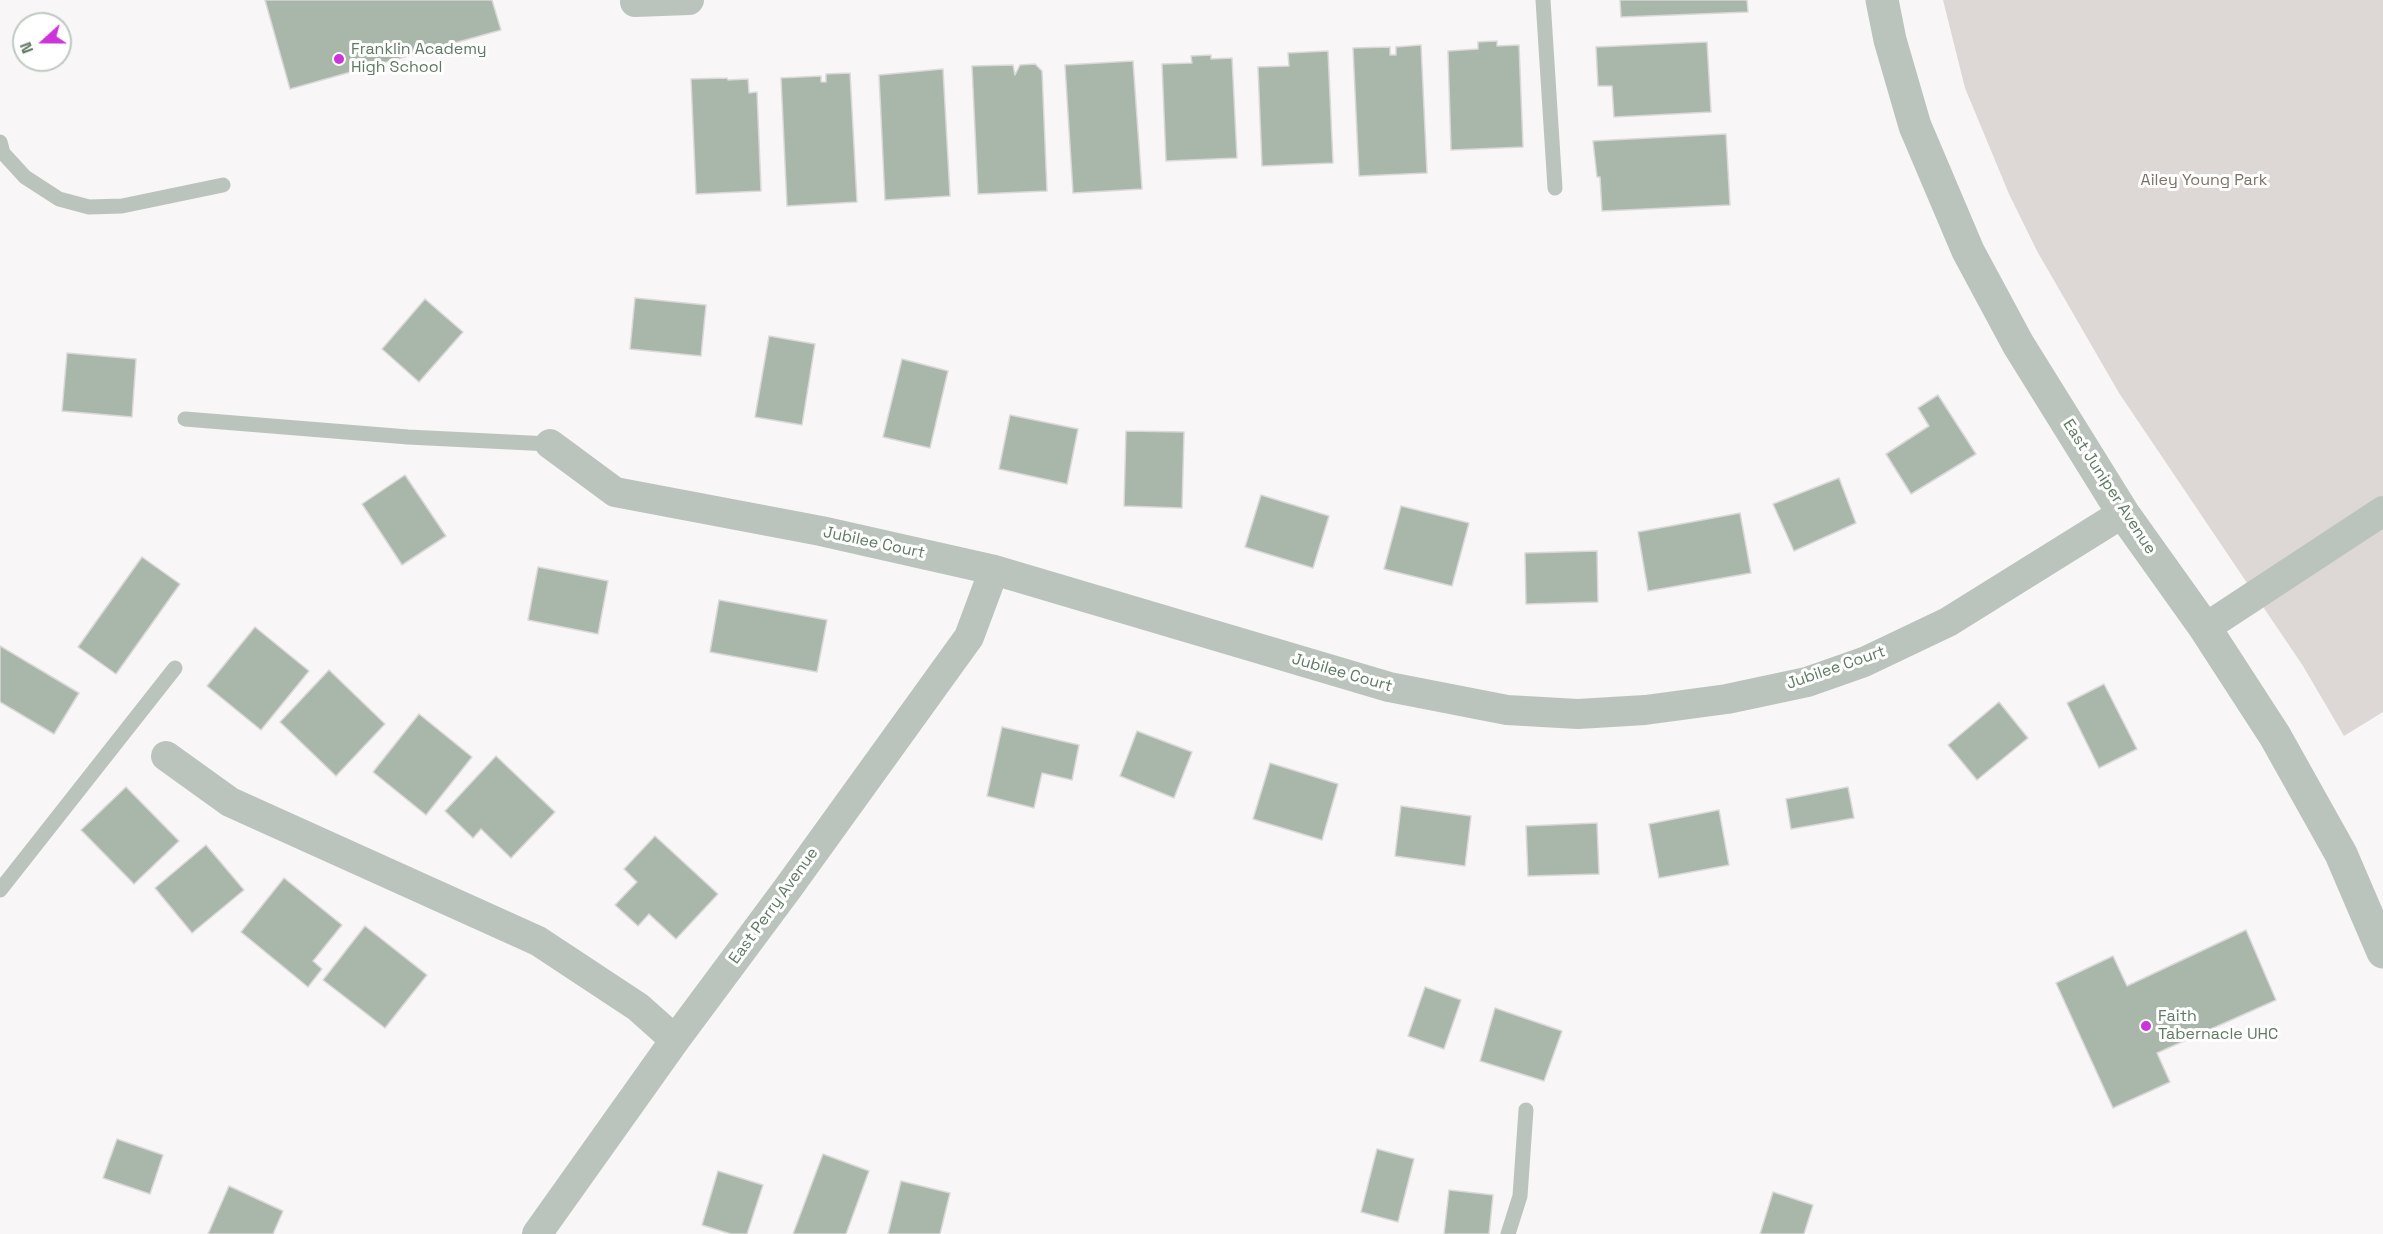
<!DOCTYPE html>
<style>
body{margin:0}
#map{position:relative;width:2383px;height:1234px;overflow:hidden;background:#f8f6f6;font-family:"Space Grotesk",sans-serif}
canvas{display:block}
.north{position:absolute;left:12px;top:12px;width:60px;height:60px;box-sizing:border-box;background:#fff;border:2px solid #bfc9c1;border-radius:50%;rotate:249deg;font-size:16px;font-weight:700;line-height:24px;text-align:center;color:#607963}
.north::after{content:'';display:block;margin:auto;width:21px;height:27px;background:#cc33db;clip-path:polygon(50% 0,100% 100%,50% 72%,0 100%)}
</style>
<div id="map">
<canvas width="2383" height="1234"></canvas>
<div class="north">N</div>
</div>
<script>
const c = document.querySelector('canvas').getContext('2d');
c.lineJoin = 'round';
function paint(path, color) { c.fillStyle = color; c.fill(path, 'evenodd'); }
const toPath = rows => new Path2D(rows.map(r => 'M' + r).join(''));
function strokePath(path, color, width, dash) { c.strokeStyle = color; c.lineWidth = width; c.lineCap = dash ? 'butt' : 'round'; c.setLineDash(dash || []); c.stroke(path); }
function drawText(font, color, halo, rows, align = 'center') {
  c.font = font + ' "Space Grotesk",sans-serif'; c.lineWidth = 6; c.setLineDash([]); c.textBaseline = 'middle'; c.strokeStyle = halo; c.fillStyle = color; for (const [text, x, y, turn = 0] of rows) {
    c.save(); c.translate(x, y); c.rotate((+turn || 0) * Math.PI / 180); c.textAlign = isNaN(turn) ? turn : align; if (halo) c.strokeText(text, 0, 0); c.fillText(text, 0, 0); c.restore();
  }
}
const green = toPath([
 [1943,0,2383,0,2383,712,2344,736,2303,666,2119,393,2037,251,2009,194,1965,88]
]);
const building = toPath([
 [265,0,492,0,501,30,290,89,265,0],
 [1620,0,1747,0,1748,12,1621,17,1620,0],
 [1497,41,1497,46,1519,45,1523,147,1451,150,1448,51,1478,49,1478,42,1497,41],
 [1707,42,1711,112,1614,117,1612,86,1598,86,1596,47,1707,42],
 [1421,45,1427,173,1359,176,1353,48,1390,47,1390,55,1396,55,1396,47,1421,45],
 [1328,51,1333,163,1262,166,1258,67,1289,66,1288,53,1328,51],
 [1211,55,1211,59,1232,58,1237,158,1166,161,1162,64,1192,63,1191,56,1211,55],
 [1133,61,1142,189,1073,193,1065,65,1133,61],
 [1035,64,1042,71,1047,191,978,194,972,66,1013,65,1015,75,1020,65,1035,64],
 [943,69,950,196,885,200,879,75,943,69],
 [850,73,857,202,787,206,781,78,821,76,821,82,826,82,826,74,850,73],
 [727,78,728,80,748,79,749,93,757,92,761,191,696,194,691,79,727,78],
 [1726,134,1730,205,1602,211,1600,177,1597,177,1593,141,1726,134],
 [635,298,706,305,701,356,630,349,635,298],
 [425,299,463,332,419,382,382,349,425,299],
 [769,336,815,344,802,425,755,417,769,336],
 [67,353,136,359,132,417,62,411,67,353],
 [902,359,948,371,930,448,883,437,902,359],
 [1938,395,1976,454,1911,494,1886,454,1929,426,1918,408,1938,395],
 [1010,415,1078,429,1067,484,999,469,1010,415],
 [1126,431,1184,432,1182,508,1124,506,1126,431],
 [405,475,446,536,402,565,362,504,405,475],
 [1839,478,1856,523,1794,551,1773,504,1839,478],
 [1261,495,1329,516,1313,568,1245,547,1261,495],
 [1401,506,1469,523,1452,586,1384,569,1401,506],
 [1740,513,1751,573,1648,591,1638,532,1740,513],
 [1597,551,1598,602,1526,604,1525,553,1597,551],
 [142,557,180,584,116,674,78,647,142,557],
 [538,567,608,581,598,634,528,620,538,567],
 [719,600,827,620,817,672,710,652,719,600],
 [255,627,309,671,261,730,207,686,255,627],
 [0,646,79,693,54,734,0,702,0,646],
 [329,670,385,724,336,776,280,722,329,670],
 [2104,684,2137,749,2099,768,2067,703,2104,684],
 [1999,702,2028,738,1977,780,1948,745,1999,702],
 [419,714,472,757,426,815,373,772,419,714],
 [1002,727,1079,745,1072,780,1042,773,1034,808,987,796,1002,727],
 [1137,731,1192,752,1174,798,1120,776,1137,731],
 [496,756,555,812,511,858,481,829,473,838,445,811,496,756],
 [1270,763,1338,784,1322,840,1253,819,1270,763],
 [126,787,179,841,134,884,81,830,126,787],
 [1848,787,1854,818,1791,829,1786,799,1848,787],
 [1401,806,1471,816,1465,866,1395,856,1401,806],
 [1719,810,1729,865,1659,878,1649,824,1719,810],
 [1597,823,1599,874,1528,876,1526,826,1597,823],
 [655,836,718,894,676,939,649,914,638,926,615,905,637,882,624,869,655,836],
 [206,845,244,890,192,933,155,888,206,845],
 [284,878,342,925,313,961,322,969,308,987,241,932,284,878],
 [365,926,427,975,385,1028,323,980,365,926],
 [2246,930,2276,1000,2157,1053,2170,1082,2113,1108,2056,983,2113,956,2127,986,2246,930],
 [1425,987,1461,1000,1444,1049,1408,1036,1425,987],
 [1495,1008,1562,1031,1544,1081,1480,1061,1495,1008],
 [117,1139,163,1155,150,1194,103,1178,117,1139],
 [1377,1149,1414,1159,1398,1222,1361,1212,1377,1149],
 [823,1154,869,1171,846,1234,793,1234,823,1154],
 [718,1171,763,1185,747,1234,731,1234,702,1225,718,1171],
 [901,1181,950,1193,940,1234,888,1234,901,1181],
 [229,1186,283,1211,273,1234,208,1234,229,1186],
 [1449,1190,1493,1195,1489,1234,1444,1234,1449,1190],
 [1773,1192,1813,1205,1804,1234,1760,1234,1773,1192]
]);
const service = toPath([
 [1543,0,1555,188],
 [0,142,3,153,25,177,59,199,89,207,122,206,223,185],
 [185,419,408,437,550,444],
 [0,890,175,668],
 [1508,1234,1520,1196,1526,1110]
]);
const minor = toPath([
 [635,2,689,0],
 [550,444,615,492,821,531,994,570,1389,687,1507,710,1578,714,1645,710,1727,699,1807,682,1864,662,1948,622,2123,513],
 [2205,628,2383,511],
 [166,756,230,802,538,941,638,1007,675,1040],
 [537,1234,675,1040,788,888,969,637,994,570]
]);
const tertiary = toPath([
 [1882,0,1890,40,1915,126,1968,251,2018,344,2123,513,2205,628,2275,736,2341,854,2383,952]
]);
const markers = [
 [339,59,6,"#cc33db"],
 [2146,1026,6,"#cc33db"]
];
const poiNames = [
 ["Franklin Academy",351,50],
 ["High School",351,68],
 ["Faith",2158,1017],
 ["Tabernacle UHC",2158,1035]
];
const parkNames = [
 ["Ailey Young Park",2204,181]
];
const streetNames = [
 ["East Juniper Avenue",2109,487,57],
 ["Jubilee Court",874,543,12],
 ["Jubilee Court",1836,668,-19],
 ["Jubilee Court",1342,673,16],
 ["East Perry Avenue",774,906,-54]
];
paint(green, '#ddd8d5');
paint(building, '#a9b6aa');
strokePath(building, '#dad8d9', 1.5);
strokePath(service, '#bbc4bc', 15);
strokePath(minor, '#bbc4bc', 30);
strokePath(tertiary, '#bbc4bc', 33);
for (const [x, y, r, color] of markers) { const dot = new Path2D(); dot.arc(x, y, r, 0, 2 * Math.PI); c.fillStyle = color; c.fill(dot); strokePath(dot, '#fff', 2); }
drawText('16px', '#607963', '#fff', poiNames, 'left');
drawText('16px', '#7d7267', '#fff', parkNames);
drawText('16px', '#607963', '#fff', streetNames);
</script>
